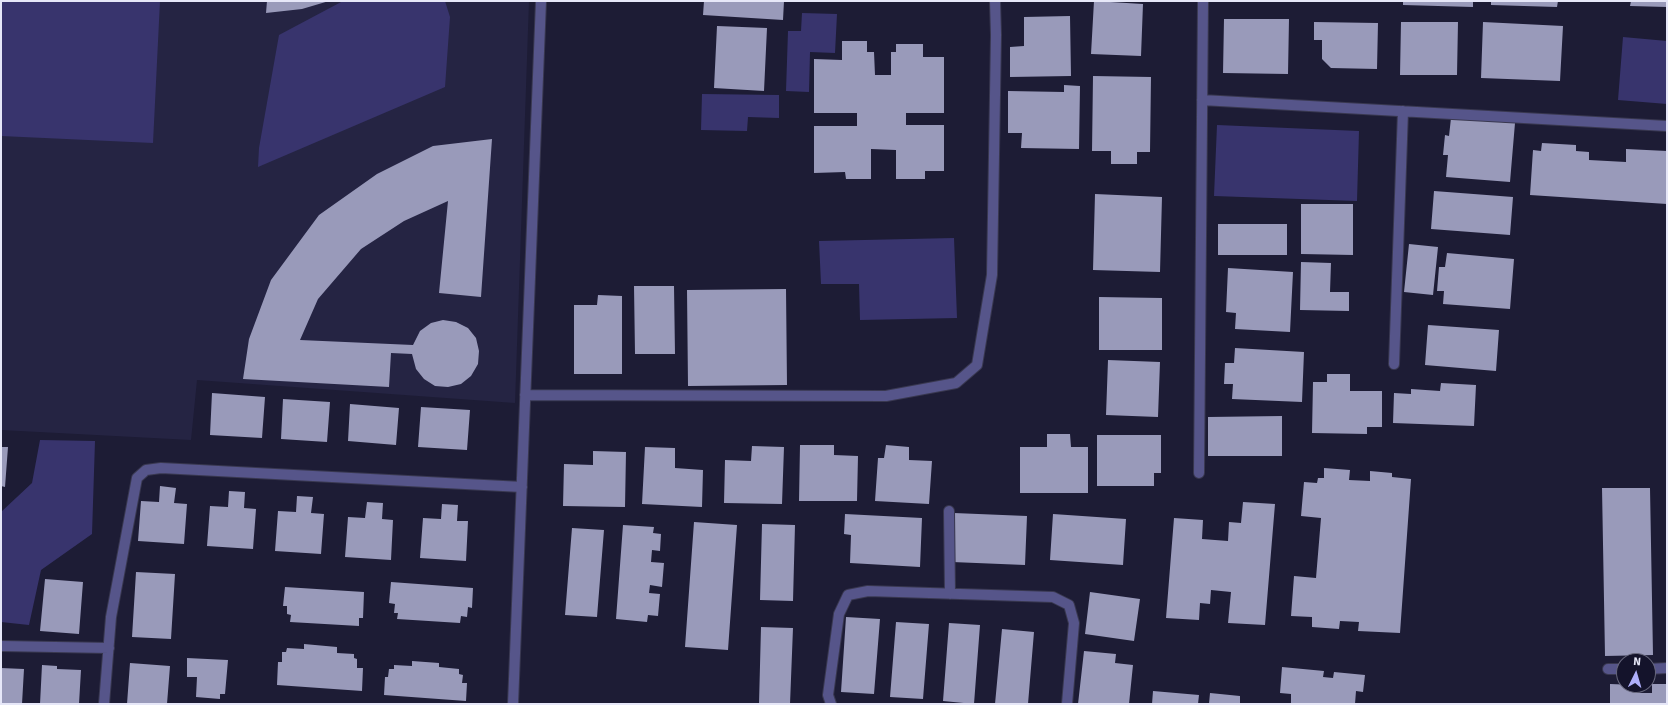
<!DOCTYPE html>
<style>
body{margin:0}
#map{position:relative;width:1668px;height:705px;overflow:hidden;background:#1d1c35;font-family:Signika,sans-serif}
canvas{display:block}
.frame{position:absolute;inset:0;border:2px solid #e6e7f8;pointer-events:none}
.north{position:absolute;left:1616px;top:653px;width:40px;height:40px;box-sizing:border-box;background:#14132b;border:1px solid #68687d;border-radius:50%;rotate:5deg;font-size:11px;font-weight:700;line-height:16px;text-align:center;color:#e6e7f8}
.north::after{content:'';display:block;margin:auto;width:14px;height:18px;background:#aeaefa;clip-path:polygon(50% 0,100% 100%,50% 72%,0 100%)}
</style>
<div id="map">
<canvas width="1668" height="705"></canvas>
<div class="frame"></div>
<div class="north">N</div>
</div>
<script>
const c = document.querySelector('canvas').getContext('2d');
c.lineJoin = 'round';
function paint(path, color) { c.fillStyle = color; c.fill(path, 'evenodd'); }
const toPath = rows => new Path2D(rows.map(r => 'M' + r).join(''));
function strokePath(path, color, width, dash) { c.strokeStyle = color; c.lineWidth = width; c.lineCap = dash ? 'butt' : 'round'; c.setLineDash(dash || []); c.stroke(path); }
const built = toPath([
 [1,1,529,1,515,403,197,380,191,440,1,430]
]);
const green = toPath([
 [1,1,160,1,153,143,1,136],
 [343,1,445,1,450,17,445,87,258,167,259,148,279,35],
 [802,13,837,14,835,53,810,52,809,92,786,91,788,31,801,31],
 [1623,37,1667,41,1667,104,1618,100],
 [702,94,779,95,779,118,748,117,747,131,701,130],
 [1217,125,1359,131,1357,201,1214,196],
 [954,238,957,318,860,320,859,284,821,284,819,241],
 [40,440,95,441,92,534,41,570,29,625,1,622,1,512,32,483]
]);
const building = toPath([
 [267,1,329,1,302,9,266,13],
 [704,1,784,1,783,20,703,15],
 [1094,1,1143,4,1141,56,1091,54],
 [1403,1,1473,1,1473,7,1403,5],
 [1491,1,1558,1,1557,7,1491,5],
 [1631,1,1667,1,1667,7,1630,6],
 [1070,16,1071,76,1010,77,1010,47,1024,46,1024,17],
 [1224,19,1289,19,1288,74,1223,73],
 [1314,22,1378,23,1377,69,1331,68,1322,59,1322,40,1314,40],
 [1401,22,1458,22,1457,75,1400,75],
 [1483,22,1563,26,1560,81,1481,78],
 [717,26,767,28,764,91,714,88],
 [842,41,867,41,867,52,874,52,875,75,891,75,891,52,896,52,896,44,923,44,923,57,944,57,944,113,906,113,906,125,944,125,944,171,925,171,925,179,896,179,896,150,871,149,871,179,846,179,845,172,814,173,814,126,857,126,857,113,814,113,814,59,842,60],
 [1093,76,1151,77,1150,152,1137,152,1137,164,1111,164,1111,151,1092,151],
 [1064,85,1080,86,1079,149,1021,148,1022,133,1008,133,1008,91,1064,92],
 [1451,118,1515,123,1510,182,1446,177,1448,155,1443,155,1445,135,1449,136],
 [492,139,481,297,439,293,448,201,404,221,361,249,318,299,300,340,413,345,420,331,431,323,443,320,456,322,468,328,476,338,479,351,478,364,471,376,461,384,448,387,435,386,424,379,416,369,412,354,391,353,389,387,243,379,249,339,271,280,319,215,377,174,433,146],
 [1542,143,1576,145,1576,151,1589,152,1589,160,1626,162,1626,149,1667,151,1667,204,1530,195,1533,150,1541,151],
 [1434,191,1513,197,1510,235,1431,229],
 [1095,194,1162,197,1160,272,1093,270],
 [1301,204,1353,204,1353,255,1301,254],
 [1218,224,1287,224,1287,255,1218,255],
 [1409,244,1438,247,1433,295,1404,292],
 [1447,253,1514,259,1510,309,1443,304,1444,291,1437,291,1439,267,1445,267],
 [1301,262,1331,263,1330,292,1349,292,1349,311,1300,310],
 [1228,268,1293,272,1290,332,1235,329,1236,313,1226,312],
 [634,286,674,286,675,354,635,354],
 [786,289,787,385,688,386,687,290],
 [598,295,622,296,622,374,574,374,574,305,597,305],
 [1099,297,1162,298,1162,350,1099,350],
 [1428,325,1499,330,1496,371,1425,365],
 [1235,348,1304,352,1302,402,1232,399,1233,384,1224,384,1225,363,1234,363],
 [1108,360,1160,362,1158,417,1106,415],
 [1327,374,1350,374,1350,391,1382,391,1382,427,1367,427,1367,434,1312,433,1313,382,1327,382],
 [1441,383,1476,385,1474,426,1393,423,1394,393,1411,394,1411,389,1440,391],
 [212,393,265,397,262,438,210,435],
 [283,399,330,402,327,442,281,439],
 [350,404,399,408,396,445,348,441],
 [421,407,470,410,467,450,418,447],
 [1282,416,1282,456,1208,456,1208,417],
 [1047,434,1070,434,1071,447,1088,447,1088,493,1020,493,1020,447,1047,447],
 [1097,435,1161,435,1161,473,1154,473,1154,486,1097,486],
 [800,445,834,445,834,455,858,456,857,501,799,501],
 [886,445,909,447,909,460,932,461,929,504,875,501,878,458,884,458],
 [752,446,784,447,782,504,724,503,725,460,751,461],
 [1,447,8,447,5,487,1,486],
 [645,447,675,448,675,468,703,470,702,507,642,504],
 [593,451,626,452,625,507,563,506,564,464,593,465],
 [1324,468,1350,470,1349,480,1370,481,1370,471,1392,473,1392,477,1411,479,1400,633,1358,631,1359,622,1340,621,1339,629,1312,627,1312,617,1291,616,1294,576,1316,578,1321,518,1301,516,1304,482,1317,483,1318,478,1324,478],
 [160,486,176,488,174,503,187,504,184,544,138,541,141,501,159,502],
 [1602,488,1650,488,1653,655,1605,656],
 [229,491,245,492,244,508,256,509,253,549,207,546,210,506,228,507],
 [297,496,313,497,311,513,324,514,321,554,275,551,278,511,296,512],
 [367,502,383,503,382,519,393,520,391,560,345,557,348,517,365,518],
 [1243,502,1275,504,1265,625,1228,623,1231,592,1211,590,1210,604,1200,603,1199,620,1166,618,1174,518,1203,520,1202,539,1228,541,1229,522,1241,523],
 [442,504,458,505,457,521,468,521,466,561,420,558,423,518,441,519],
 [954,513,1027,516,1025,565,952,562],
 [845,514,922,518,920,567,850,563,851,535,844,534],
 [1053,514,1126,519,1123,565,1050,560],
 [694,522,737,525,728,650,685,647],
 [762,524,795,525,793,601,760,600],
 [623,525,654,527,653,533,661,534,660,551,652,550,651,562,664,563,662,587,650,585,649,593,660,594,658,616,648,615,647,622,616,619],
 [572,528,604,530,597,617,565,615],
 [136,572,175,574,171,639,132,637],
 [45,579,83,582,79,634,40,631],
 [391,582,473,588,472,608,468,607,467,617,461,616,460,623,397,619,398,613,394,613,395,604,389,603],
 [285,587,364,592,363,618,359,618,359,626,290,622,291,615,287,614,287,606,283,606],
 [1090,592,1140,599,1134,641,1085,634],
 [846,617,880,619,874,694,841,692],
 [896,622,929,624,923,699,890,697],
 [949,623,980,625,974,704,943,701],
 [761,627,793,628,790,704,759,704],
 [1002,629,1034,632,1028,704,995,704],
 [304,644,337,647,337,653,354,654,354,658,357,659,357,668,363,668,362,691,277,685,278,662,282,662,282,652,286,652,287,648,304,649],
 [1084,651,1116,654,1115,663,1133,665,1129,704,1078,704],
 [187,658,228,660,225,694,220,694,220,699,196,697,197,677,187,677],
 [412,661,439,663,439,667,459,669,459,674,463,675,462,683,467,683,466,701,384,695,385,677,388,677,389,669,394,669,394,665,412,666],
 [130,663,170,666,167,704,127,704],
 [42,665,57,666,57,669,81,670,79,704,40,704],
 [1282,667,1324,671,1323,677,1333,678,1334,672,1365,675,1363,692,1356,691,1355,704,1291,704,1291,694,1280,693],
 [1,668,24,669,22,704,1,704],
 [1610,684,1636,685,1636,693,1652,693,1652,684,1667,684,1667,704,1610,704],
 [1153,691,1199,695,1198,704,1152,704],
 [1210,693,1240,696,1240,704,1209,704]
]);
const minor = toPath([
 [1202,100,1667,126],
 [1394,364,1403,111],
 [525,395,886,396,956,383,977,365,992,275,996,35,995,1],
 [1199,473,1203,1],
 [949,511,950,594],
 [1,646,109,648],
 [1608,669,1624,669],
 [1648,669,1667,668],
 [104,704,111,617,137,478,146,470,161,468,522,487],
 [513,704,541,1],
 [831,704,828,695,839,614,848,595,868,591,1053,597,1069,605,1074,623,1067,704]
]);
paint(built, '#252443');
paint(green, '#38346d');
paint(building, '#999aba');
strokePath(minor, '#393850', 12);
strokePath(minor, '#56558a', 10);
</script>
